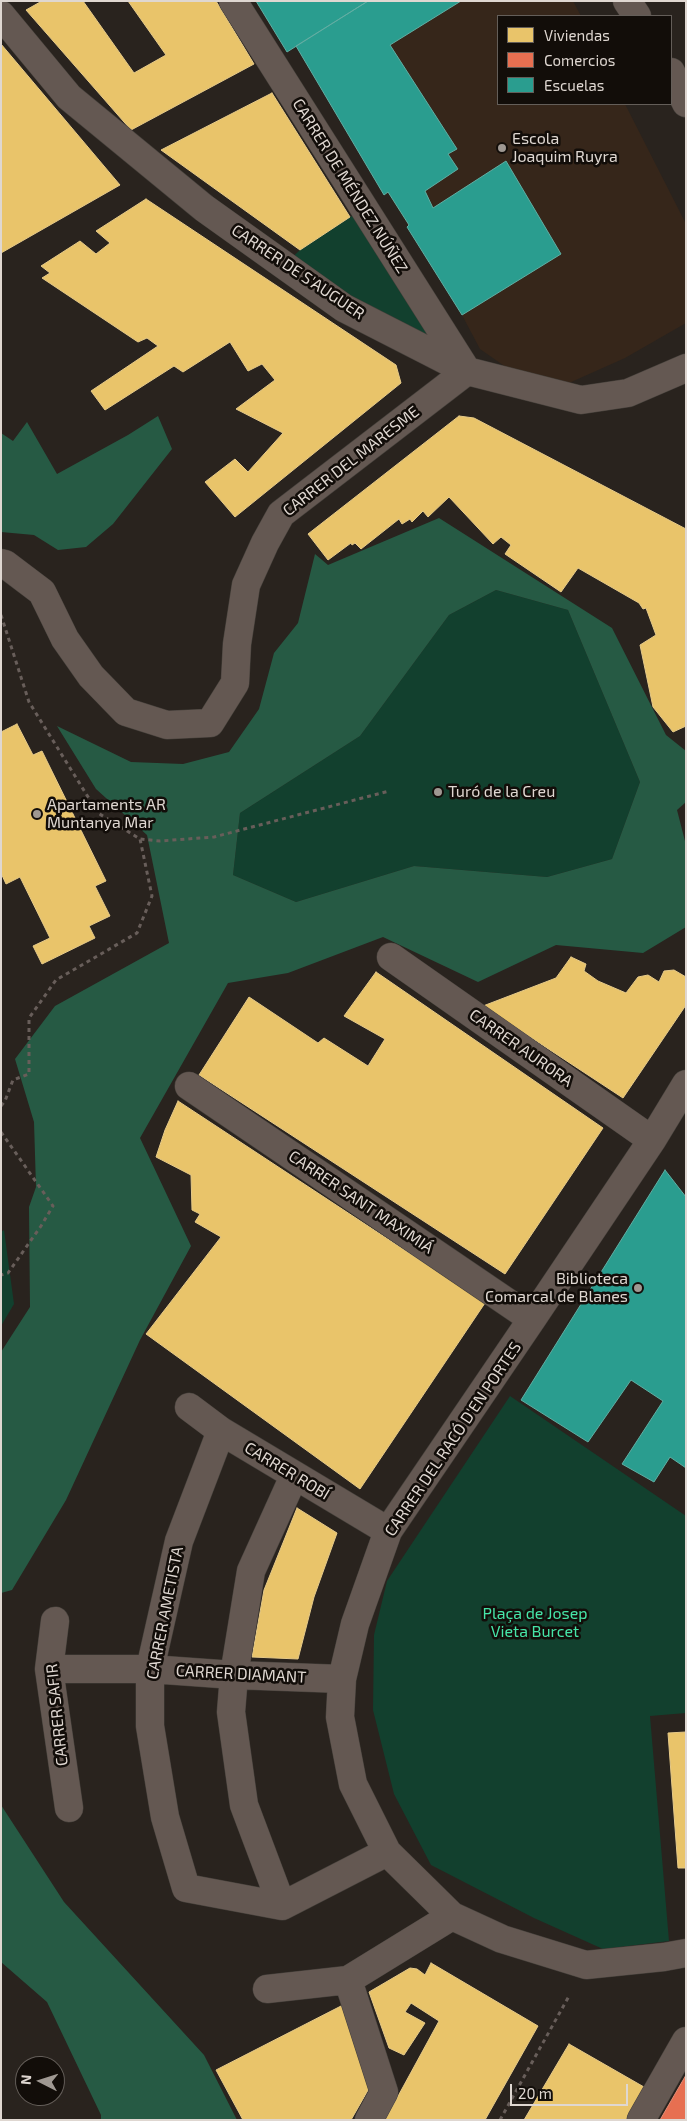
<!DOCTYPE html>
<meta charset="utf-8">
<style>
body{margin:0}
#map{position:relative;width:687px;height:2121px;overflow:hidden;background:#29231e;font-family:"Exo 2",sans-serif}
canvas{display:block}
.frame{position:absolute;inset:0;border:2px solid #dfd7d1;pointer-events:none}
.legend{position:absolute;left:497px;top:15px;width:175px;height:90px;box-sizing:border-box;background:#120d09;border:1px solid #645e59;margin:0;padding:6px 9px;list-style:none;font-size:15px;color:#dfd7d1}
.legend li{display:flex;align-items:center;gap:10px;height:25px}
.legend b{width:25px;border:1px solid #645e59}
.north{position:absolute;left:15px;top:2056px;width:50px;height:50px;box-sizing:border-box;background:#120d09;border:1px solid #645e59;border-radius:50%;rotate:275deg;font-size:14px;font-weight:700;line-height:20px;text-align:center;color:#dfd7d1}
.north::after{content:'';display:block;margin:auto;width:18px;height:22px;background:#9f9892;clip-path:polygon(50% 0,100% 100%,50% 72%,0 100%)}
.scale{position:absolute;left:510px;top:2084px;width:118px;height:22px;box-sizing:border-box;border:2px solid #dfd7d1;border-top:0;padding-left:6px;font-size:15px;line-height:18px;white-space:nowrap;color:#dfd7d1;-webkit-text-stroke:4px #120d09;paint-order:stroke}
</style>
<div id="map">
<canvas width="687" height="2121"></canvas>
<div class="frame"></div>
<ul class="legend">
<li><b style="height:14px;background:#e9c46a"></b>Viviendas</li>
<li><b style="height:14px;background:#e76f51"></b>Comercios</li>
<li><b style="height:14px;background:#2a9d8f"></b>Escuelas</li>
</ul>
<div class="north">N</div>
<div class="scale">20 m</div>
</div>
<script>
const c = document.querySelector('canvas').getContext('2d');
c.lineJoin = 'round';
function paint(path, color) { c.fillStyle = color; c.fill(path, 'evenodd'); }
const toPath = rows => new Path2D(rows.map(r => 'M' + r).join(''));
function strokePath(path, color, width, dash) { c.strokeStyle = color; c.lineWidth = width; c.lineCap = dash ? 'butt' : 'round'; c.setLineDash(dash || []); c.stroke(path); }
function drawText(font, color, halo, rows, align = 'center') {
  c.font = font + ' "Exo 2",sans-serif'; c.lineWidth = 5; c.setLineDash([]); c.textBaseline = 'middle'; c.strokeStyle = halo; c.fillStyle = color; for (const [text, x, y, turn = 0] of rows) {
    c.save(); c.translate(x, y); c.rotate((+turn || 0) * Math.PI / 180); c.textAlign = isNaN(turn) ? turn : align; if (halo) c.strokeText(text, 0, 0); c.fillText(text, 0, 0); c.restore();
  }
}
const built = toPath([
 [368,1,573,1,581,16,498,16,498,104,625,104,686,224,686,323,625,358,569,383,523,379,480,349,462,315,407,227,408,225,388,193,384,195,296,46]
]);
const green = toPath([
 [364,208,449,343,430,352,284,265,300,250],
 [496,590,568,610,640,782,612,859,547,877,414,866,296,902,233,875,240,813,360,736,449,615],
 [4,1230,14,1304,1,1326,1,1232],
 [510,1396,686,1516,686,1713,650,1716,669,1941,603,1949,534,1918,431,1865,394,1794,373,1710,374,1635,387,1581]
]);
const forest = toPath([
 [158,416,172,449,113,524,86,547,58,550,34,535,1,532,1,433,13,441,27,422,57,474,128,435],
 [439,518,612,628,666,735,686,751,686,802,677,810,686,845,686,927,643,953,556,945,478,982,383,937,288,973,228,983,140,1138,191,1246,140,1340,66,1500,12,1590,1,1593,1,1352,30,1307,29,1207,36,1187,34,1122,15,1059,55,1006,169,943,147,835,96,789,57,726,131,762,183,764,229,752,259,709,274,653,298,623,315,554,328,565],
 [496,590,568,610,640,782,612,859,547,877,414,866,296,902,233,875,240,813,360,736,449,615],
 [1,1805,64,1902,204,2055,237,2120,101,2120,101,2115,47,2002,1,1962]
]);
const homes = toPath([
 [42,1,83,1,134,73,166,55,128,1,216,1,254,64,131,130,26,10,42,1],
 [1,44,120,185,1,253,1,44],
 [272,93,350,217,300,250,161,150,272,93],
 [146,199,396,365,401,383,235,517,205,482,235,459,248,472,283,433,236,409,275,380,262,364,248,371,230,342,183,372,174,366,105,410,91,391,158,346,147,338,138,342,42,278,50,273,41,266,80,241,96,254,110,243,96,231,146,199],
 [459,416,474,418,686,529,686,726,673,732,653,707,640,645,656,635,646,608,643,609,639,603,578,568,561,592,505,554,511,545,501,537,493,544,449,497,428,517,423,511,412,522,410,519,402,524,399,519,361,549,355,543,352,545,351,543,328,560,308,534,459,416],
 [17,724,33,755,42,751,106,881,95,886,110,916,89,926,95,938,42,964,33,946,50,938,20,877,6,884,1,873,1,732,17,724],
 [571,957,586,964,584,971,598,981,626,993,638,977,648,975,659,982,664,971,674,970,686,977,686,1005,623,1098,483,1006,556,978,571,957],
 [376,972,603,1128,505,1274,199,1075,249,997,318,1043,324,1038,368,1066,385,1039,344,1016,376,972],
 [178,1101,485,1303,360,1489,146,1334,221,1237,195,1222,200,1214,192,1210,191,1175,156,1157,165,1130,178,1101],
 [297,1508,337,1533,314,1597,298,1659,252,1657,264,1590,297,1508],
 [686,1732,686,1868,678,1868,668,1733,686,1732],
 [431,1963,538,2026,485,2120,385,2120,439,2021,411,2003,405,2012,425,2023,404,2055,389,2048,369,1992,410,1968,417,1969,425,1975,431,1963],
 [343,2005,371,2085,351,2120,243,2120,216,2070,343,2005],
 [569,2044,644,2087,626,2120,524,2120,569,2044]
]);
const shops = toPath([
 [686,2075,686,2120,660,2120,686,2075]
]);
const schools = toPath([
 [256,1,368,1,287,52,256,1],
 [368,1,461,1,390,45,457,149,448,154,458,169,425,191,433,208,506,161,561,254,462,315,407,227,409,225,388,192,384,195,296,46,368,1],
 [665,1170,686,1197,686,1468,670,1457,654,1482,622,1464,663,1401,631,1380,588,1442,521,1400,665,1170]
]);
const path = toPath([
 [1,615,29,702,98,813,140,839,160,841,214,837,389,791],
 [1,1106,5,1101,13,1080,29,1074,29,1018,56,980,137,933,152,896,140,839],
 [1,1132,53,1206,41,1226,8,1273,1,1275],
 [500,2120,569,1996]
]);
const minor = toPath([
 [233,1,467,371],
 [627,1,637,16],
 [1,15,69,97,204,208,344,308,430,352,467,371,581,400,628,393,686,368],
 [671,72,686,103],
 [1,563,5,564,42,592,65,639,91,676,126,712,167,725,210,723,235,683,237,644,246,585,265,543,281,514,467,371],
 [391,957,652,1140],
 [686,1084,652,1140,532,1319,388,1531,355,1624,342,1679,340,1717,353,1784,387,1852,452,1916,502,1939,586,1965,664,1957,686,1953],
 [189,1086,532,1319],
 [189,1407,221,1431,388,1531],
 [221,1431,179,1541,150,1669,150,1726,165,1817,186,1888,282,1906,387,1852],
 [55,1621,49,1669,69,1808],
 [49,1669,150,1669,234,1675,342,1679],
 [282,1906,244,1805,231,1712,234,1675,251,1571,294,1476],
 [348,1980,384,2092,369,2120],
 [267,1989,348,1980,452,1916],
 [641,2120,686,2041]
]);
const markers = [
 [502,148,5,"#9f9892"],
 [438,792,5,"#9f9892"],
 [37,814,5,"#9f9892"],
 [638,1288,5,"#9f9892"]
];
const poiNames = [
 ["Escola",512,139],
 ["Joaquim Ruyra",512,157],
 ["Turó de la Creu",448,792],
 ["Apartaments AR",47,805],
 ["Muntanya Mar",47,823],
 ["Biblioteca",628,1279,"right"],
 ["Comarcal de Blanes",628,1297,"right"]
];
const streetNames = [
 ["CARRER DE MÉNDEZ NÚÑEZ",350,186,58],
 ["CARRER DE S'AUGUER",298,272,34],
 ["CARRER DEL MARESME",351,461,-38],
 ["CARRER AURORA",521,1048,35],
 ["CARRER SANT MAXIMIÁ",361,1202,34],
 ["CARRER DEL RACÓ D'EN PORTES",453,1439,-56],
 ["CARRER ROBÍ",287,1471,31],
 ["CARRER AMETISTA",165,1613,-79],
 ["CARRER DIAMANT",241,1674,3],
 ["CARRER SAFIR",57,1715,-96]
];
const parkNames = [
 ["Plaça de Josep",535,1614],
 ["Vieta Burcet",535,1632]
];
paint(built, '#36261a');
paint(green, '#12402e');
paint(forest, '#265a44');
paint(homes, '#e9c46a');
strokePath(homes, '#e6ca89', 1);
paint(shops, '#e76f51');
strokePath(shops, '#e58e77', 1);
paint(schools, '#2a9d8f');
strokePath(schools, '#60aea3', 1);
strokePath(minor, '#45403b', 29);
strokePath(path, '#685e5a', 3, [4, 4]);
strokePath(minor, '#645852', 28);
for (const [x, y, r, color] of markers) { const dot = new Path2D(); dot.arc(x, y, r, 0, 2 * Math.PI); c.fillStyle = color; c.fill(dot); strokePath(dot, '#120d09', 2); }
drawText('16px', '#dfd7d1', '#120d09', poiNames, 'left');
drawText('16px', '#dfd7d1', '#120d09', streetNames);
drawText('16px', '#46e5a8', '#120d09', parkNames);
</script>
